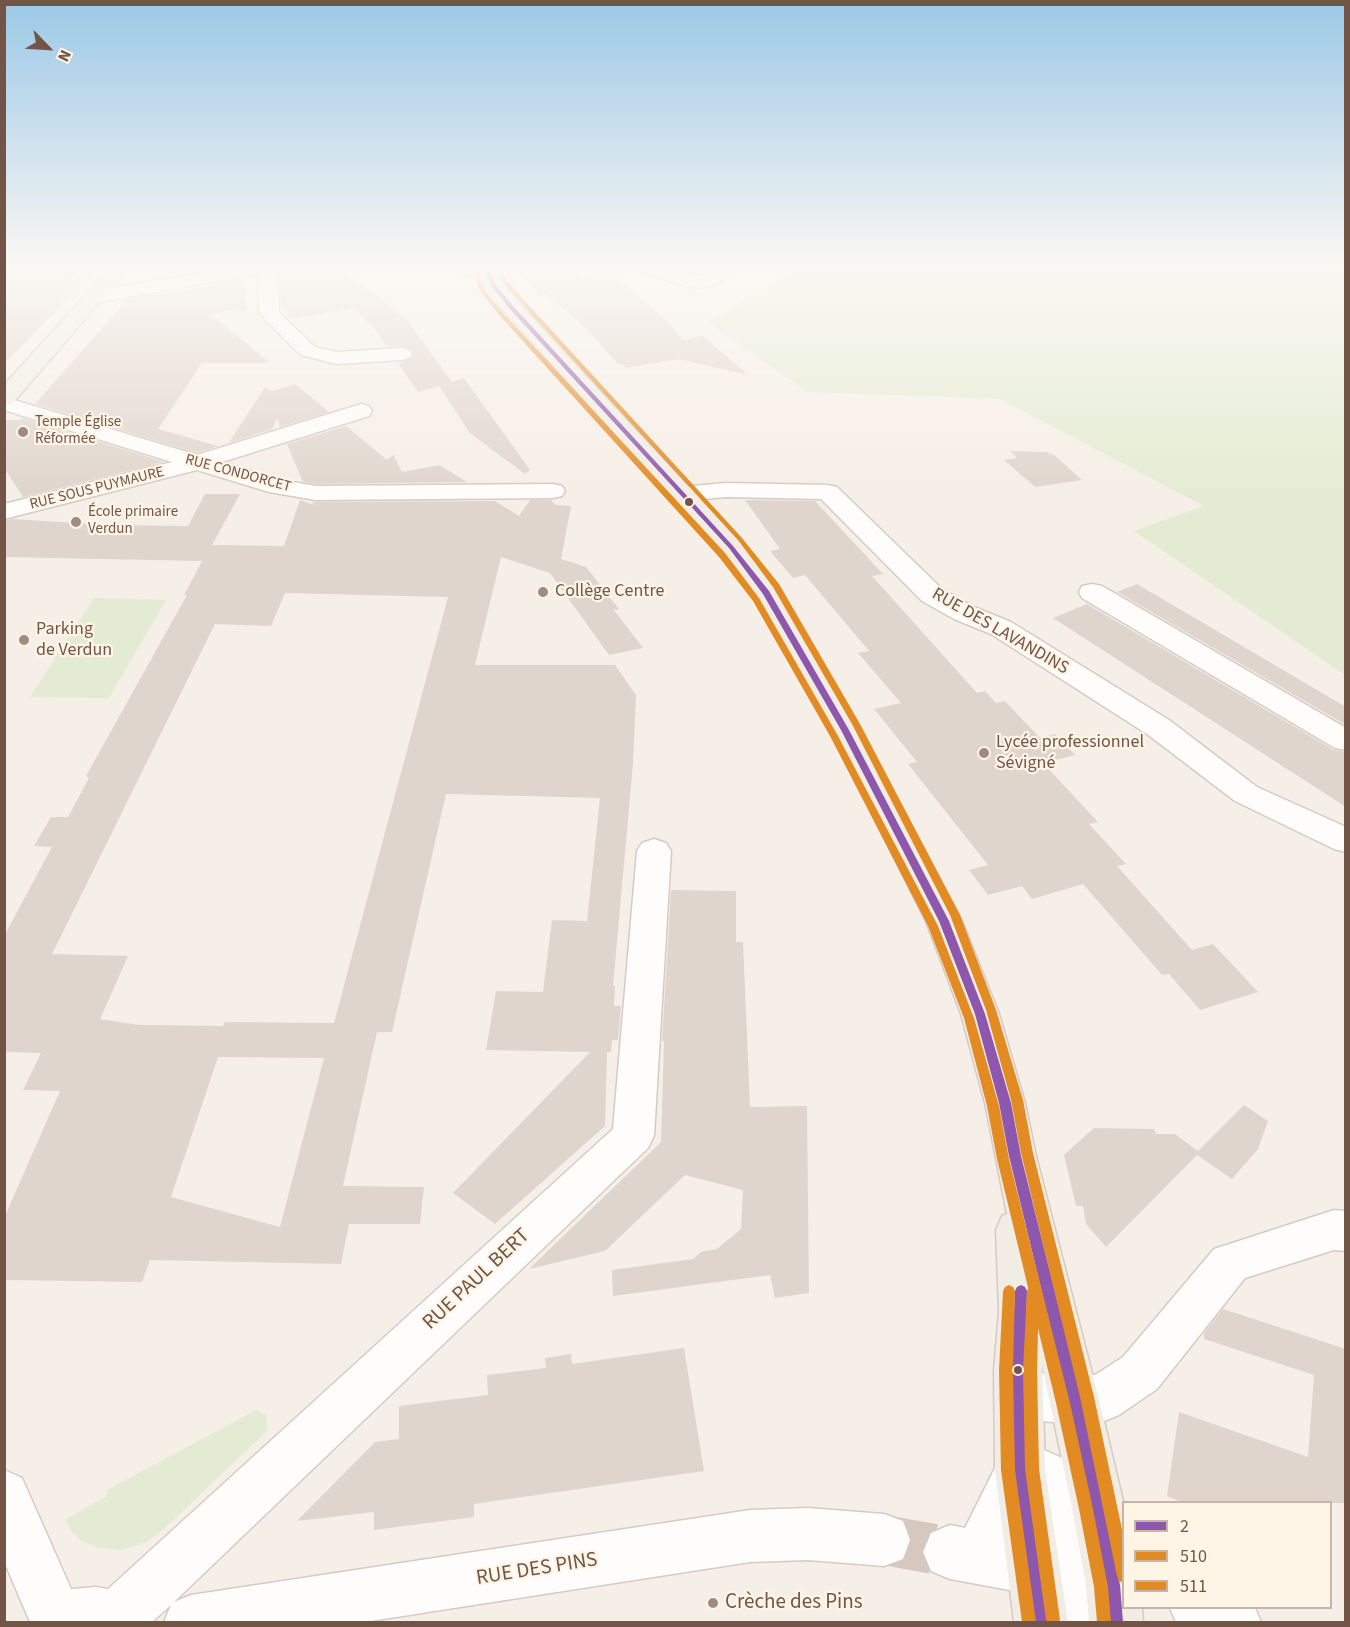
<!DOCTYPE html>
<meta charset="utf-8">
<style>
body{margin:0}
#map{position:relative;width:1350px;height:1627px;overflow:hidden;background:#f6efe7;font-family:"Source Sans 3",sans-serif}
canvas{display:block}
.frame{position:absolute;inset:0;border:6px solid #735548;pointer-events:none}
.legend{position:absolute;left:1122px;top:1501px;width:210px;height:108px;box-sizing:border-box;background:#fff5e7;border:2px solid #c7b5a7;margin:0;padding:8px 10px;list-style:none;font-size:18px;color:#735548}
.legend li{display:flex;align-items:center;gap:12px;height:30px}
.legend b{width:30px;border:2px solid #c7b5a7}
.north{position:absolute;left:18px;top:18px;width:60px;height:60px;-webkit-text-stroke:4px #fff5e7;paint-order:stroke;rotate:115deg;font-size:16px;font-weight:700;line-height:24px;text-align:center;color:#735548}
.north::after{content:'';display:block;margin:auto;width:21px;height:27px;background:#735548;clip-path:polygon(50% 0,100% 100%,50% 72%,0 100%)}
</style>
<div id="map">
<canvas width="1350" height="1627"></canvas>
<div class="frame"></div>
<ul class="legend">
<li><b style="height:8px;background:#8c57ac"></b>2</li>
<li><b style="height:8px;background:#e28b23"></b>510</li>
<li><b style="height:8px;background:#e28b23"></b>511</li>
</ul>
<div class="north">N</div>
</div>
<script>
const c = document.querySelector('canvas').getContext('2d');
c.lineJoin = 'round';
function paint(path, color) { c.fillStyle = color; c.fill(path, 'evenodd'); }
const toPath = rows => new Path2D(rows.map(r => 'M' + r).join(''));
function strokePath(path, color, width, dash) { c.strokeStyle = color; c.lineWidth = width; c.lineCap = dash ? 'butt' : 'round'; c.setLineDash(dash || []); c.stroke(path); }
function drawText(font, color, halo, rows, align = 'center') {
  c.font = font + ' "Source Sans 3",sans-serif'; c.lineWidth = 4.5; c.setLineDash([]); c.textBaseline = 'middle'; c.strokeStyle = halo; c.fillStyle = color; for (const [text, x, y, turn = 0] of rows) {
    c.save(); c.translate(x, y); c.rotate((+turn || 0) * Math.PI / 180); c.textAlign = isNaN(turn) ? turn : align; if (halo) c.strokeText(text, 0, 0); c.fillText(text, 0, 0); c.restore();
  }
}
const green = toPath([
 [88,267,98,267,84,287,45,321,7,323,79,278],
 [803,267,1345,267,1345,675,1134,531,1204,506,1000,399,807,392,708,322],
 [94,598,166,600,109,698,30,697],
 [256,1410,266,1415,268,1430,163,1530,146,1542,121,1550,99,1548,80,1540,72,1532,65,1520,107,1496,107,1490]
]);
const building = toPath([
 [4,267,78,267,56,310,4,364],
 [296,267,303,275,323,271,327,267,338,267,407,320,452,382,464,378,530,470,525,474,470,433,439,386,418,392,398,363,411,359,414,354,411,349,402,346,387,347,375,329,354,308,291,319,281,303,279,270],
 [515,267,573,267,584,279,611,273,667,321,684,340,703,336,748,375,678,359,626,368,622,364,619,365,582,324,546,294,539,295],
 [244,279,247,314,242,309,210,314,270,363,202,363,158,429,218,446,197,453,35,404,127,300],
 [295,384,329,412,280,427,277,419,272,429,229,443,265,387,272,391],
 [23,418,164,462,23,497,4,468,4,420,21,420],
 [346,426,387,460,393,455,402,472,439,465,467,482,316,484,303,482,287,444],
 [1010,451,1046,452,1054,455,1082,480,1035,487,1004,460,1017,458],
 [205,494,240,494,212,545,284,546,300,500,314,505,312,502,495,501,519,516,530,500,551,500,555,505,571,506,561,559,586,567,619,609,614,610,643,648,609,655,550,573,501,557,475,665,615,665,636,695,633,764,613,986,615,986,614,1006,621,1006,618,1040,612,1040,611,1052,607,1052,605,1126,495,1224,453,1193,590,1052,486,1050,496,991,543,992,552,920,587,921,600,798,446,794,392,1032,377,1032,343,1186,424,1187,420,1224,349,1224,341,1264,150,1260,142,1282,4,1280,4,1218,60,1091,23,1090,41,1053,4,1052,4,936,52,847,34,846,51,817,68,817,89,778,86,776,187,595,184,595,205,556,202,561,4,557,4,521,12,519,109,525,188,526],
 [285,593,448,597,334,1023,225,1022,223,1026,139,1025,100,1019,128,956,52,954,215,624,271,626],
 [218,1057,324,1058,280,1227,171,1197],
 [745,500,815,501,883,574,872,576,977,693,985,691,996,703,1005,701,1040,738,1055,734,1075,755,1043,763,1098,822,1089,824,1126,864,1117,866,1192,950,1213,944,1258,992,1200,1010,1169,974,1162,975,1083,884,1032,899,1022,886,988,895,969,870,988,865,908,764,917,762,874,709,901,703,858,653,869,651,805,575,793,578,770,551,780,549],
 [1137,584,1346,707,1346,725,1117,592],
 [1087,604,1334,750,1346,752,1346,807,1053,618],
 [671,890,736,891,736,942,743,942,750,1107,807,1106,809,1293,775,1298,770,1275,613,1296,612,1270,693,1259,701,1252,717,1249,741,1229,743,1190,685,1175,605,1251,529,1269,661,1142,664,1041,662,1041],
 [1244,1105,1268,1121,1258,1149,1232,1179,1197,1155,1106,1247,1086,1224,1083,1206,1076,1206,1064,1155,1094,1128,1154,1129,1156,1134,1175,1134,1198,1151],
 [1223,1309,1346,1349,1346,1503,1184,1503,1167,1496,1179,1412,1308,1457,1314,1375,1204,1339,1204,1333],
 [684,1348,704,1471,474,1504,474,1517,374,1530,374,1512,297,1521,375,1442,399,1439,399,1406,488,1395,487,1375,546,1368,545,1358,571,1354,572,1364]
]);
const minorTunnel = toPath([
 [884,1540,950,1552]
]);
const minor = toPath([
 [237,267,277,267,279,312,315,347,337,352,402,348,409,350,412,354,409,358,402,360,337,364,301,355,259,313,258,274,94,303,87,301,85,297,87,293,94,291,237,267],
 [455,267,487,268,493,269,496,273,493,277,487,278,473,277,458,271,455,267],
 [638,267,664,267,699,276,709,273,705,267,723,267,728,274,716,285,699,288,680,285,641,271,638,267],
 [4,397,197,455,361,404,369,406,372,411,369,416,222,462,281,480,316,486,553,484,562,486,565,491,562,496,553,498,316,500,269,492,197,470,4,519,4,504,172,462,4,410,4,397],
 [726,483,828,485,837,487,942,589,974,607,1011,622,1169,720,1257,787,1346,827,1346,852,1334,849,1235,801,1147,734,991,634,954,619,922,601,821,499,726,497,682,501,673,499,670,494,673,489,682,487,726,483],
 [1092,584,1102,586,1346,728,1346,750,1335,748,1082,598,1079,592,1082,586,1092,584],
 [654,839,666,843,671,851,654,1136,648,1148,174,1602,191,1595,750,1510,808,1508,884,1514,903,1521,910,1540,903,1559,884,1566,808,1560,750,1562,364,1622,164,1622,171,1605,152,1622,30,1622,4,1561,4,1470,22,1478,71,1589,96,1587,108,1589,613,1129,637,851,642,843,654,839],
 [1334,1210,1346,1211,1346,1251,1334,1250,1245,1278,1157,1389,1119,1415,1102,1422,1075,1424,1018,1419,1001,1412,994,1395,1001,1378,1018,1371,1075,1376,1095,1375,1123,1357,1214,1249,1334,1210],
 [1018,1450,1031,1456,1044,1450,1062,1458,1070,1476,1074,1507,1085,1530,1103,1548,1124,1561,1124,1608,1113,1612,1103,1608,1108,1622,1049,1622,1020,1592,950,1579,931,1571,923,1552,931,1533,950,1525,965,1528,1000,1458,1018,1450],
 [1025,1518,1030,1528,1036,1542,1016,1538,1025,1518],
 [1170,1608,1255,1608,1261,1622,1176,1622,1170,1608]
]);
const major = toPath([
 [111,267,130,267,12,404,4,405,4,385,111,267],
 [477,267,495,267,502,283,518,303,740,542,776,587,860,730,962,921,999,1014,1025,1103,1036,1156,1099,1400,1124,1505,1124,1608,1142,1608,1143,1622,1089,1622,1086,1585,1072,1507,1042,1365,1045,1470,1068,1622,1014,1622,995,1470,994,1370,999,1312,996,1230,1002,1216,1007,1214,985,1103,961,1014,926,921,830,730,753,595,722,552,504,311,484,284,477,267]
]);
const bus1 = toPath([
 [484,267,488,267,495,284,513,306,733,546,769,591,849,730,949,921,985,1014,1011,1103,1021,1156,1082,1400,1105,1507,1120,1585,1123,1622,1109,1622,1106,1585,1091,1507,1068,1400,1009,1156,999,1103,975,1014,939,921,841,730,763,594,729,548,509,308,490,284,484,267],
 [1021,1285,1025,1287,1027,1291,1025,1370,1027,1470,1048,1622,1034,1622,1013,1470,1011,1370,1015,1291,1017,1287,1021,1285]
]);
const bus2 = toPath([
 [473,271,477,271,485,291,504,314,725,553,759,598,838,736,938,926,974,1018,999,1106,1009,1159,1070,1403,1093,1509,1108,1587,1111,1622,1097,1622,1094,1587,1079,1509,1056,1403,997,1159,987,1106,964,1018,928,926,830,736,753,601,719,557,500,316,480,291,473,271],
 [1009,1285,1013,1287,1015,1291,1013,1370,1015,1470,1036,1622,1022,1622,1001,1470,999,1370,1003,1291,1005,1287,1009,1285]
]);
const bus3 = toPath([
 [497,267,501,267,505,278,522,298,742,538,779,584,860,724,960,915,996,1010,1023,1100,1033,1153,1094,1397,1124,1539,1124,1583,1119,1581,1117,1576,1080,1397,1021,1153,1011,1100,986,1010,950,915,852,724,773,587,738,540,518,300,500,278,497,267],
 [1033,1285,1037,1287,1039,1291,1037,1370,1039,1469,1060,1620,1059,1622,1047,1622,1046,1620,1025,1469,1023,1370,1027,1291,1029,1287,1033,1285]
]);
const markers = [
 [23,432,6,"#a18b80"],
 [689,502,5,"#735548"],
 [76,522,6,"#a18b80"],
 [543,592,6,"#a18b80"],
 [24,640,6,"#a18b80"],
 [984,753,6,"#a18b80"],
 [1018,1370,5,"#735548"],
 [713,1603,6,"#a18b80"]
];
const farPoinames = [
 ["Temple Église",35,423],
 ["Réformée",35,440],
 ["École primaire",88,513],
 ["Verdun",88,530]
];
const farStreetnames = [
 ["RUE CONDORCET",238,474,15],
 ["RUE SOUS PUYMAURE",97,489,-14]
];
const poiNames = [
 ["Collège Centre",555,592],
 ["Parking",36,630],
 ["de Verdun",36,651],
 ["Lycée professionnel",996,743],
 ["Sévigné",996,764]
];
const streetNames = [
 ["RUE DES LAVANDINS",1000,632,30]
];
const nearStreetnames = [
 ["RUE PAUL BERT",477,1280,-43],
 ["RUE DES PINS",537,1570,-9]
];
const nearPoinames = [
 ["Crèche des Pins",725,1603]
];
paint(green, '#e3ecd2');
paint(building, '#e0d5cc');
strokePath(minorTunnel, '#d5c8bf', 50, [50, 25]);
strokePath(minor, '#d4cbc5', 3);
strokePath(major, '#d5cac4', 3);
paint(minor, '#fefdfb');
paint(major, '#f1ece4');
paint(bus1, '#8c57ac');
paint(bus2, '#e28b23');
paint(bus3, '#e28b23');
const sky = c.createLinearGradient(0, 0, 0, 495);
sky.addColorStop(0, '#9bc8e7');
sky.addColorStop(0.54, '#fbf8f4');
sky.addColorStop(1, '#fbf8f400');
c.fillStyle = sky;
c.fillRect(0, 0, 1350, 495);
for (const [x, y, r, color] of markers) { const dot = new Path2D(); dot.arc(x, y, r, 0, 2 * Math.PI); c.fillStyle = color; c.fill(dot); strokePath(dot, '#fff5e7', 2); }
drawText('15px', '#735548', '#fff5e7', farPoinames, 'left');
drawText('15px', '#735548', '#fff5e7', farStreetnames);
drawText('18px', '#735548', '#fff5e7', poiNames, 'left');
drawText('18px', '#735548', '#fff5e7', streetNames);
drawText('21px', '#735548', '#fff5e7', nearStreetnames);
drawText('21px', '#735548', '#fff5e7', nearPoinames, 'left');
</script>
